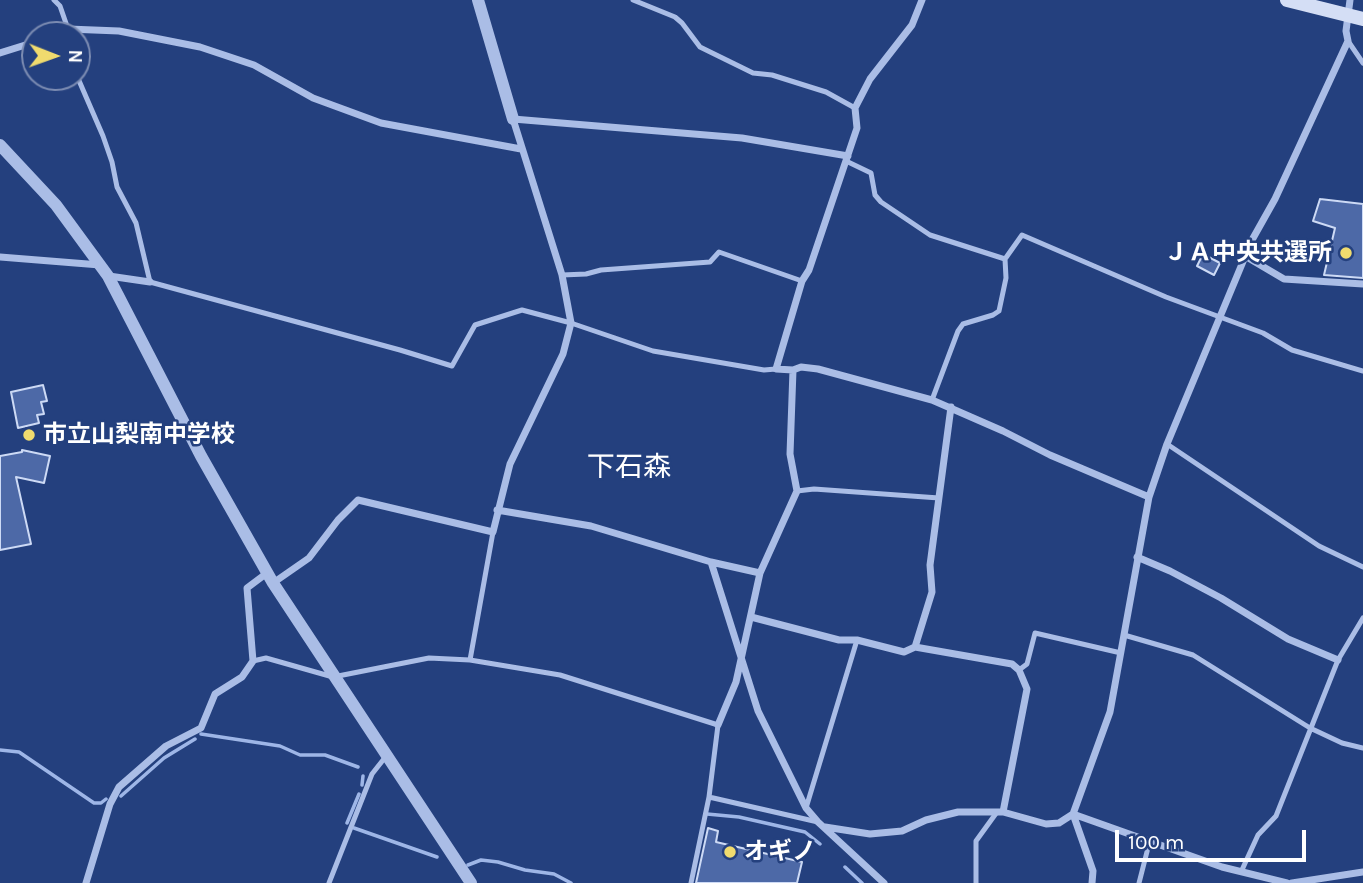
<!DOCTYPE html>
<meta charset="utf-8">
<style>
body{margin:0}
#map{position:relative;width:1363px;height:883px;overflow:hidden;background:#24407e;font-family:Karla,sans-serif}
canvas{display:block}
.north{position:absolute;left:21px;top:21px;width:70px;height:70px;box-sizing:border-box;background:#24407e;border:2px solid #7c8cb2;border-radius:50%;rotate:91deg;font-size:19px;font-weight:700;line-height:28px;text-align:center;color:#fff}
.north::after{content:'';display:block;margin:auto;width:24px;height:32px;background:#f0db6e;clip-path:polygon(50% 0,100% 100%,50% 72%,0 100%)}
.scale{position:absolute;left:1115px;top:830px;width:191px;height:32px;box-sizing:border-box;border:4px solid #fff;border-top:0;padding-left:9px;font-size:21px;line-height:24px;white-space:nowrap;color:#fff;-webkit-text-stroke:5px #24407e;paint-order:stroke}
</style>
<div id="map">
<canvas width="1363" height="883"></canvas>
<div class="north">N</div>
<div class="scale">100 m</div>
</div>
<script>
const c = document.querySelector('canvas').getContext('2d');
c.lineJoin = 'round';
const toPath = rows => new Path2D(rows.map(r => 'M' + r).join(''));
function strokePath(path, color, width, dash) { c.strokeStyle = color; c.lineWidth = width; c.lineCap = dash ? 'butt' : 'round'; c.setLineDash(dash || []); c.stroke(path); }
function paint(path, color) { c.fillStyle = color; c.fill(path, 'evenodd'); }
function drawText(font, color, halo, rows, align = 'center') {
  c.font = font + ' Karla,"Noto Sans JP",sans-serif'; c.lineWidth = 5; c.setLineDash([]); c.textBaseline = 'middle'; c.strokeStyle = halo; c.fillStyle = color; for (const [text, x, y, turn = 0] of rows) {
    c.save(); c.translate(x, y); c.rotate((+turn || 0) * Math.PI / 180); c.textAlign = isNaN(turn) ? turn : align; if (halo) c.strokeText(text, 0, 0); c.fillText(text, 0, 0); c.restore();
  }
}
const stream = toPath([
 [201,734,280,746,300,755,325,755,358,767],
 [0,750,19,752,94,803,101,803,106,799],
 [362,785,363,776],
 [121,796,164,758,195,739],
 [707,814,739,817,805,832,820,844],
 [347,823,359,794],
 [354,828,437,857],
 [468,865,481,860,498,862,525,870,554,874,571,883],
 [845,867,862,883]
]);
const building = toPath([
 [1320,199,1363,204,1363,278,1324,275,1335,228,1313,221,1320,199],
 [1203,254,1220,263,1214,275,1197,266,1203,254],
 [43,385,47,401,41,402,44,414,37,415,39,423,18,428,11,392,43,385],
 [22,450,50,456,44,483,16,477,31,544,0,550,0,456,22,452,22,450],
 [708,828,718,831,716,842,802,862,797,883,696,883,708,828]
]);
const service = toPath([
 [54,0,60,6,68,29,68,35],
 [633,0,675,17,682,23,700,47,753,73,772,75,826,92,855,108],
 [1348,41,1363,63],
 [77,76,103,136,112,162,117,187,136,223,150,282,400,350,452,366,475,325,522,310,571,323,653,351,764,370,776,369],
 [846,161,871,173,875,195,881,202,930,235,1005,259,1022,235,1166,297,1263,333,1292,350,1363,371],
 [562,275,586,274,601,270,710,262,719,252,802,281],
 [932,400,958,331,963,324,993,315,999,311,1006,278,1005,259],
 [1167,444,1319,546,1363,567],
 [797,491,814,489,939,498],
 [1124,635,1193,655,1310,728,1342,743,1363,748],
 [470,660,493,532],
 [253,661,266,658,333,677,429,658,470,660,560,675,718,725,709,797,691,883],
 [1019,670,1027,664,1035,633,1121,653],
 [709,797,818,822],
 [806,808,857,640],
 [1241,872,1258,835,1276,816,1338,660,1363,618],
 [329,883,372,774,387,755],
 [976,883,976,841,997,812],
 [1139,883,1150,840]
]);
const minor = toPath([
 [922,0,912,25,870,79,855,108,857,128,809,270,802,281,776,369,793,370,801,367,818,369,932,400,1003,431,1050,455,1149,497],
 [53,35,68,29,119,31,200,47,254,65,313,98,381,123,521,149],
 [0,53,35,42],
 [1245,256,1284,279,1363,284],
 [0,257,100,265],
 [109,276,150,282],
 [497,510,591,526,711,562,758,711,806,808,818,822,884,883],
 [1137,557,1170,571,1221,598,1288,639,1338,660],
 [711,562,760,573],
 [273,583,309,558,338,520,358,500,493,532,510,464,563,354,571,323,562,275,513,119,742,138,848,156],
 [751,617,839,640,857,640,904,652,915,647,1012,664,1019,670,1027,689,1003,812],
 [915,647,932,592,930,565,951,407],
 [718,725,736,682,760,573,797,491,790,454,793,370],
 [1073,814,1222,867,1287,883],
 [1073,814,1093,871,1092,883],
 [825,827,870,834,902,831,926,820,958,812,1003,812,1046,824,1059,823,1073,814,1110,712,1149,497,1167,444,1252,240,1275,199,1348,41,1346,31,1350,0],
 [86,883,110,804,119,787,166,746,201,728,215,694,242,677,253,661,247,588,267,573],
 [1292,883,1363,872]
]);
const tertiary = toPath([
 [478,0,513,119],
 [0,145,56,205,108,276,201,456,273,583,471,883]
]);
const secondary = toPath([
 [1287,0,1363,19]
]);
const markers = [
 [1346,253,7,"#f0db6e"],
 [29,435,7,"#f0db6e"],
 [730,852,7,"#f0db6e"]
];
const poiNames = [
 ["ＪＡ中央共選所",1332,253,"right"],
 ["市立山梨南中学校",43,435],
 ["オギノ",744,852]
];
const quarterNames = [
 ["下石森",629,468]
];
strokePath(stream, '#9eb6e7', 3.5);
paint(building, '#4d69a7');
strokePath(building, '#cddaf5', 2);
strokePath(service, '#aabde6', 5);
strokePath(minor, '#aabde6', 7);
strokePath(tertiary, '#aabde6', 12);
strokePath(secondary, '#d4def5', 14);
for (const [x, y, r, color] of markers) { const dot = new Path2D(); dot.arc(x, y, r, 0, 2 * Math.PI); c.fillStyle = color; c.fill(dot); strokePath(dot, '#24407e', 2.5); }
drawText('bold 24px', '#fff', '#24407e', poiNames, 'left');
drawText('28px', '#fff', '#24407e', quarterNames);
</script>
